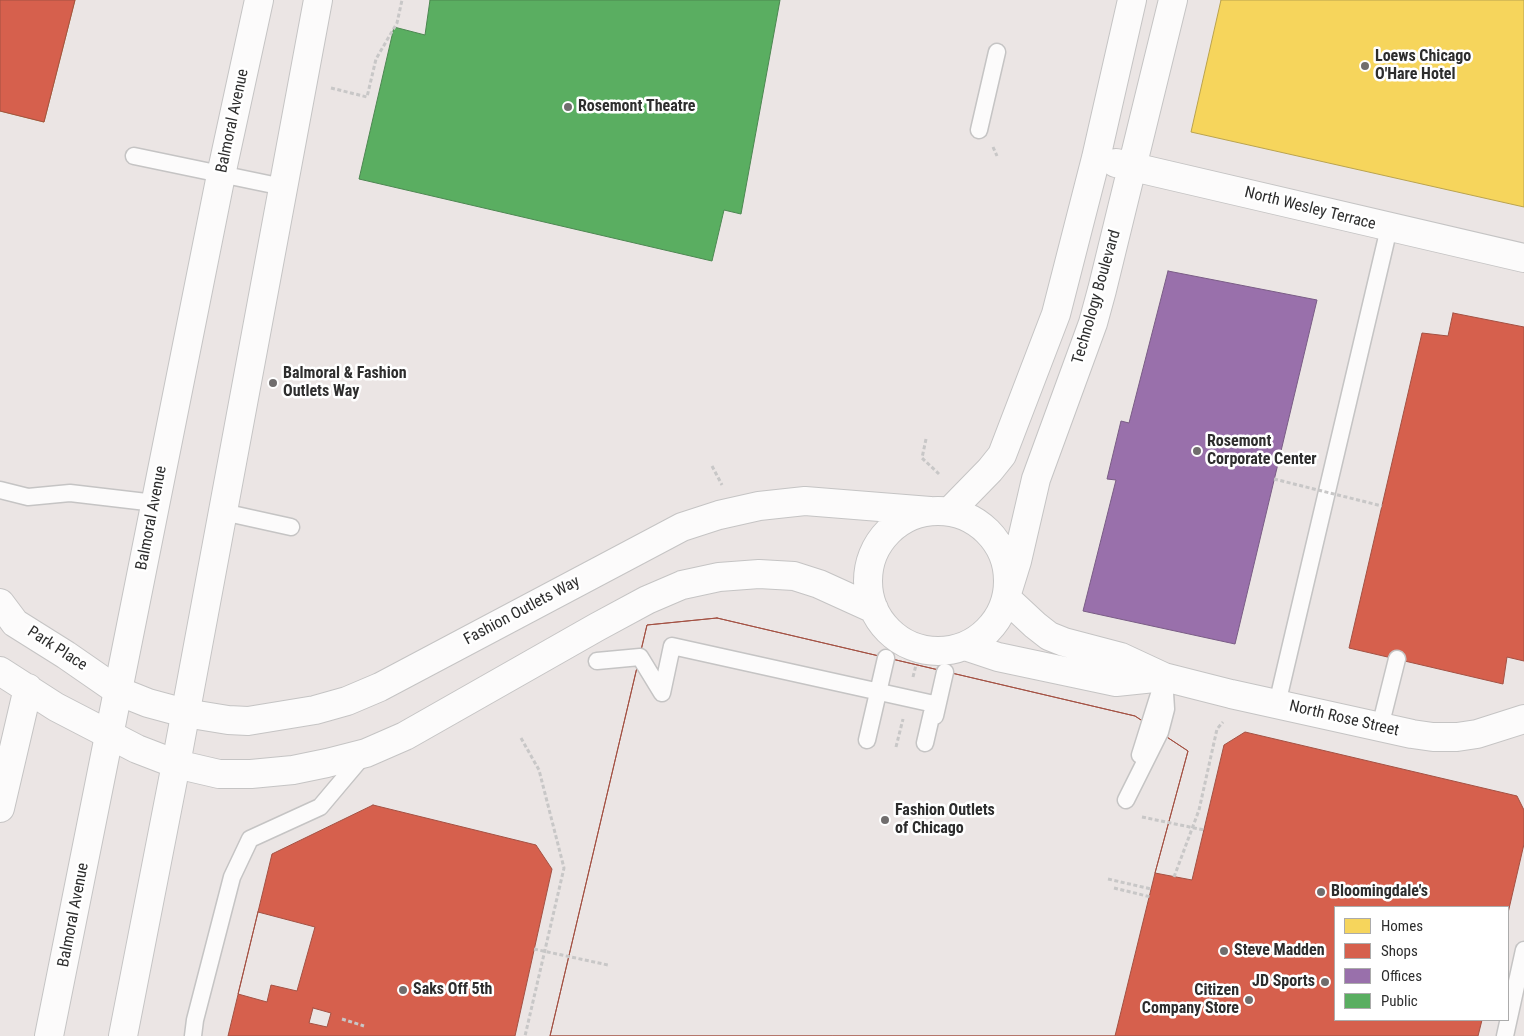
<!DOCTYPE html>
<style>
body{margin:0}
#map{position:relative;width:1524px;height:1036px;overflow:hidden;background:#ebe5e4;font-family:"Roboto Condensed",sans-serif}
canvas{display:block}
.legend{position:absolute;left:1334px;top:906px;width:175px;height:115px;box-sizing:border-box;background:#fff;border:1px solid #ababab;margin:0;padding:6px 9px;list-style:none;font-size:15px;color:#2d2d2d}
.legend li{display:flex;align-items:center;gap:10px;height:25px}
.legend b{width:25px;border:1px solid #ababab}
</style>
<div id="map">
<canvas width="1524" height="1036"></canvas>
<ul class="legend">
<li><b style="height:14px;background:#f6d55c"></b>Homes</li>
<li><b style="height:14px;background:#d6604d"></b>Shops</li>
<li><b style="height:14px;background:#9970ab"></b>Offices</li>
<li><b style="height:14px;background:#5aae61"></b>Public</li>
</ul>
</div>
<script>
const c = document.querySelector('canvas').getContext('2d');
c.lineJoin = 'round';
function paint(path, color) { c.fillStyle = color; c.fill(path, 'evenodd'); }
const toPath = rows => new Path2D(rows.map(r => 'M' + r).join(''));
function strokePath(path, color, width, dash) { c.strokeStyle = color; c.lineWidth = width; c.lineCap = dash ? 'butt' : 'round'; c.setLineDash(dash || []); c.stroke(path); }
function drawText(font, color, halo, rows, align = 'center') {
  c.font = font + ' "Roboto Condensed",sans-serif'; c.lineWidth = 5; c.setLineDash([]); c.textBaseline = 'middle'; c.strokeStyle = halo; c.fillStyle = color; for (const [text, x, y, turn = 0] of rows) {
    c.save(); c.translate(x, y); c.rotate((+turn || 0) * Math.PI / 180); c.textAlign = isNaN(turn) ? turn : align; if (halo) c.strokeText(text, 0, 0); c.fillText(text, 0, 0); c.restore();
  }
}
const homes = toPath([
 [0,0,75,0,44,122,0,111,0,0],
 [1221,0,1524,0,1524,207,1191,132,1221,0]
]);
const shops = toPath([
 [0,0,75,0,44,122,0,111,0,0],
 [1453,313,1524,327,1524,661,1507,657,1503,684,1349,648,1422,333,1448,336,1453,313],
 [717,618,1135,716,1188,751,1155,873,1192,880,1224,745,1245,732,1517,796,1524,810,1524,844,1508,913,1508,907,1335,907,1335,1020,1482,1020,1478,1036,550,1036,647,625,717,618],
 [717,618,1135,716,1188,751,1155,873,1115,1036,550,1036,647,625,717,618],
 [373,805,536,845,552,869,515,1036,228,1036,272,854,373,805],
 [258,912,315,927,297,991,271,985,267,1002,238,994,258,912],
 [313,1008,331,1013,327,1027,309,1023,313,1008]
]);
const offices = toPath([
 [1168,271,1317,300,1235,644,1083,611,1116,480,1107,479,1121,421,1129,423,1168,271]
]);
const public = toPath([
 [430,0,780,0,741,214,724,210,712,261,359,179,394,27,425,35,430,0]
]);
const path = toPath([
 [331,88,367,97,376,59,397,23,402,0],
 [993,147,997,156],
 [926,439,922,458,939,474],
 [712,466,722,485],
 [913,677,916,665],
 [521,738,539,770,564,868,525,1036],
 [896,747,903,719],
 [1142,817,1204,830],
 [1174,877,1199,810,1217,729,1223,722],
 [1108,879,1151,889],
 [1114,888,1151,897],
 [534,949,608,965],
 [342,1019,364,1026]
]);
const lane = toPath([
 [979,130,997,52],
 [134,156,283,187],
 [0,490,28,497,70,493,155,503],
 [223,512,291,527],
 [597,661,640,657,662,693],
 [662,693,672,646,934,704,925,743],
 [1277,704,1389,228],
 [935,716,945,672],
 [1380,727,1397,659],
 [867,740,886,658],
 [1140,755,1161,688],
 [1126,800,1160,732,1166,709,1164,677],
 [193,1036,195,1020,232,877,250,839,320,807,363,756],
 [1505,1036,1524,950]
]);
const street = toPath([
 [1116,163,1524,258],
 [950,511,990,470,1002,455,1056,314,1096,158,1132,0],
 '868 581a70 70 0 1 1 140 0a70 70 0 1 1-140 0Z',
 [1008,590,1017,561,1036,479,1093,323,1102,290,1173,0],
 [1006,598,1035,625,1049,636,1064,642,1121,657,1164,677,1231,694,1412,734,1433,737,1457,737,1477,734,1524,719],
 [0,603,15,623,66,655,118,691,148,703,185,713,228,720,248,721,315,710,347,701,380,687,682,527,719,515,759,506,805,501,930,511],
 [965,646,998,657,1116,682,1164,677],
 [0,671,56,707,137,749,176,764,219,774,251,774,293,770,327,763,366,753,405,736,597,627,647,600,682,585,719,577,759,574,794,576,819,584,874,609],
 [0,808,28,688]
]);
const secondary = toPath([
 [49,1036,221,175,259,0],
 [123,1036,176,764,318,0]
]);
const pathBridge = toPath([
 [1274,479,1382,506]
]);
const markers = [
 [1365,66,5,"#706d6d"],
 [568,107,5,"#706d6d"],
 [273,383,5,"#706d6d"],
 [1197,451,5,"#706d6d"],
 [885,820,5,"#706d6d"],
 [1321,892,5,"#706d6d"],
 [1224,951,5,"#706d6d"],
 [1325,982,5,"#706d6d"],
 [403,990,5,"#706d6d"],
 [1249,1000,5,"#706d6d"]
];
const poiNames = [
 ["Loews Chicago",1375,57],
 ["O'Hare Hotel",1375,75],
 ["Rosemont Theatre",578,107],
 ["Balmoral & Fashion",283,374],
 ["Outlets Way",283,392],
 ["Rosemont",1207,442],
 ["Corporate Center",1207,460],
 ["Fashion Outlets",895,811],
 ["of Chicago",895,829],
 ["Bloomingdale's",1331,892],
 ["Steve Madden",1234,951],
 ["JD Sports",1315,982,"right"],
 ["Saks Off 5th",413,990],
 ["Citizen",1239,991,"right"],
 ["Company Store",1239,1009,"right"]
];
const streetNames = [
 ["Balmoral Avenue",233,121,-78],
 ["North Wesley Terrace",1310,209,14],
 ["Technology Boulevard",1097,297,-74],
 ["Balmoral Avenue",152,518,-79],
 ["Fashion Outlets Way",522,611,-28],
 ["Park Place",57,649,33],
 ["North Rose Street",1344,719,13],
 ["Balmoral Avenue",74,915,-79]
];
paint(homes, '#f6d55c');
strokePath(homes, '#baa34e', 1);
paint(shops, '#d6604d');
strokePath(shops, '#a35143', 1);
paint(offices, '#9970ab');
strokePath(offices, '#795c85', 1);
paint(public, '#5aae61');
strokePath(public, '#4c8751', 1);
strokePath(lane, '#c5c4c4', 19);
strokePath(street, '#c5c4c4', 30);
strokePath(secondary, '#c5c4c4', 30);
strokePath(path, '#c8c7c7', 3, [4, 2.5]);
strokePath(lane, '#fcfbfb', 16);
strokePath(street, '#fcfbfb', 28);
strokePath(secondary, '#fcfbfb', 28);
strokePath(pathBridge, '#c8c7c7', 3, [4, 2.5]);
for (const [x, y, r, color] of markers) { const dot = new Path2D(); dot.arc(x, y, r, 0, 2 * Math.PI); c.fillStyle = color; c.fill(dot); strokePath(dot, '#fff', 2); }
drawText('bold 16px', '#2d2d2d', '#fff', poiNames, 'left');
drawText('16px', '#2d2d2d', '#fff', streetNames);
</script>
